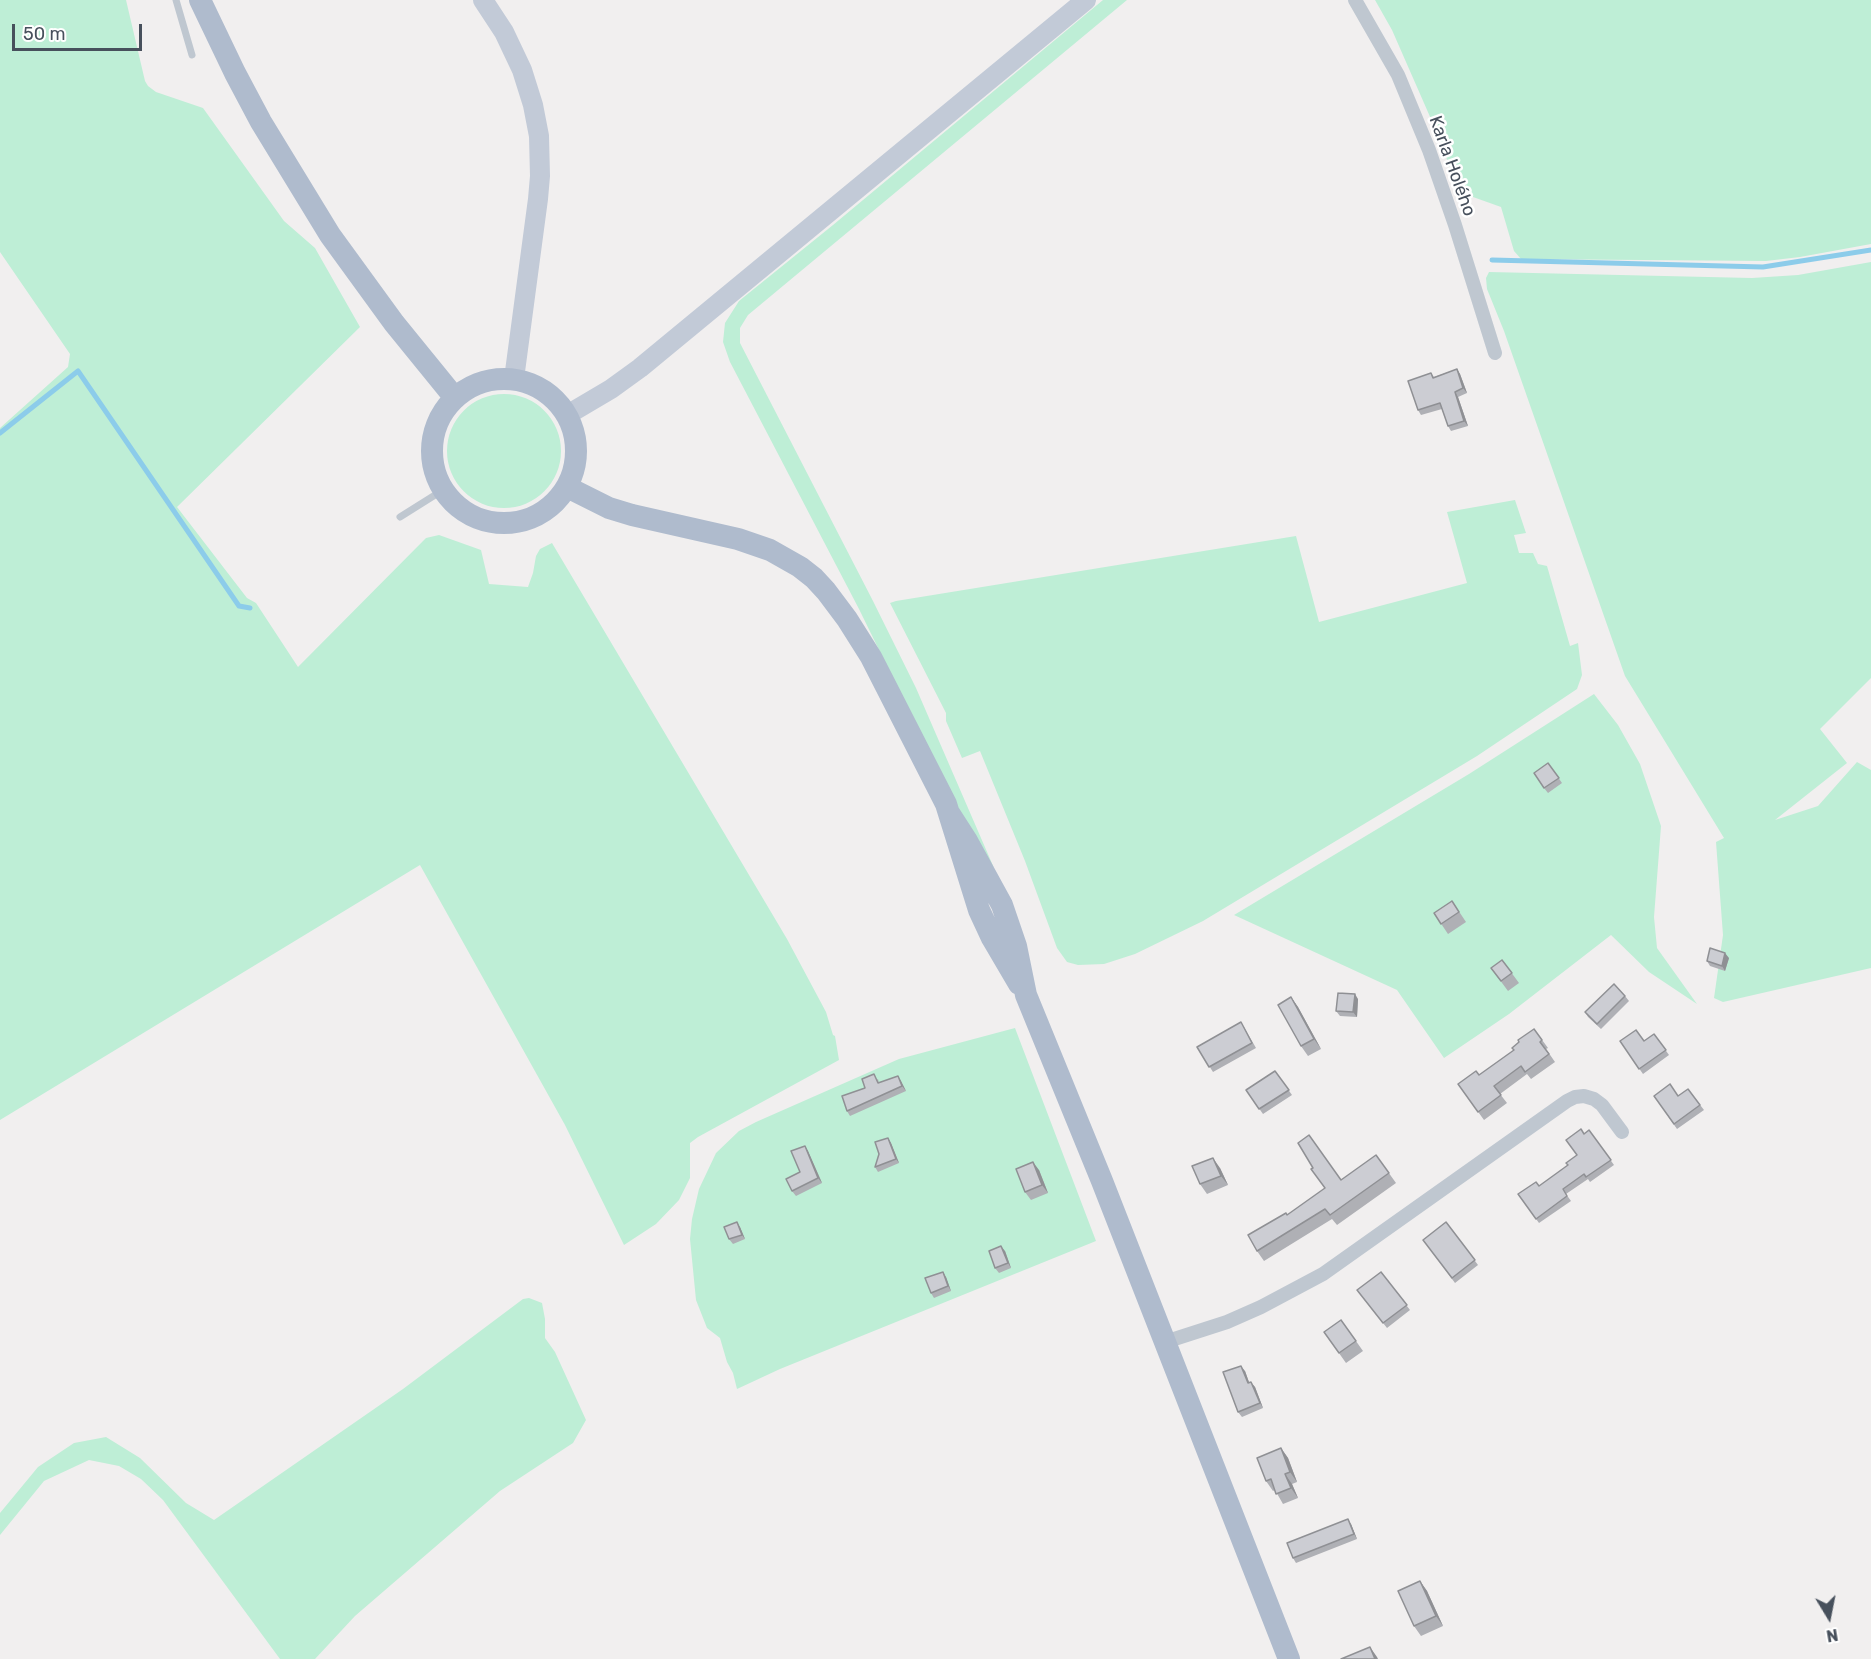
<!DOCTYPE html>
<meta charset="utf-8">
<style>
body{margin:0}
#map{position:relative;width:1871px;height:1659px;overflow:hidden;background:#f1efef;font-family:Rubik,sans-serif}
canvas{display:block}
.north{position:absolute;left:1799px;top:1587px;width:60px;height:60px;-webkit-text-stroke:4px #fff;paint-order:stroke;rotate:170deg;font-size:16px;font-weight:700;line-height:24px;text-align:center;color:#47505c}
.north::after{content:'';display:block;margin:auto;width:21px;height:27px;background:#47505c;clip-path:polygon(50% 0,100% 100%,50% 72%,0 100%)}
.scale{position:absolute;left:12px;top:24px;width:130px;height:27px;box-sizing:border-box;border:3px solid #47505c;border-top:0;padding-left:8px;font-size:18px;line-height:21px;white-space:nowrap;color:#47505c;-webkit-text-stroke:4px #fff;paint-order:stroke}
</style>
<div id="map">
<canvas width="1871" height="1659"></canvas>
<div class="north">N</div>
<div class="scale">50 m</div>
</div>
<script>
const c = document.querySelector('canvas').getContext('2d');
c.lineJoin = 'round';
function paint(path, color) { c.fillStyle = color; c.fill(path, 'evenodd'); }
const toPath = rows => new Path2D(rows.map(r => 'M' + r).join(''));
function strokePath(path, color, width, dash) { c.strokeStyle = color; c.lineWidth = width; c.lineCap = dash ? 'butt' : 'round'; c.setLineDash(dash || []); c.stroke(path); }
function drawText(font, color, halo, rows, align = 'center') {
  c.font = font + ' Rubik,sans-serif'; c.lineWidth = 5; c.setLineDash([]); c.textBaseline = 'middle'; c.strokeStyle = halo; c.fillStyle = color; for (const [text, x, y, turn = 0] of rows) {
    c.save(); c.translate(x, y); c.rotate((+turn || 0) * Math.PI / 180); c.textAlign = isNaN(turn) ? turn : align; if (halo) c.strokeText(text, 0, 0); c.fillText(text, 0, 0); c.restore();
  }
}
const green = toPath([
 [0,0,126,0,145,81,148,86,156,92,203,108,284,221,315,248,360,327,177,507,247,598,256,603,298,667,426,538,439,535,481,550,489,584,528,587,533,573,536,556,540,549,552,543,787,939,826,1012,833,1035,835,1036,839,1060,698,1137,690,1143,690,1178,679,1200,656,1224,624,1245,565,1125,420,865,0,1120,0,428,68,367,70,354,0,252],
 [1103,0,1127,0,748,315,740,328,740,343,873,601,916,688,994,868,968,832,859,609,730,362,723,342,725,323,739,301,833,225],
 [1375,0,1871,0,1871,244,1800,257,1766,261,1521,259,1514,251,1501,207,1459,192,1438,135,1392,30],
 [1871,262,1871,678,1820,729,1847,763,1775,820,1818,806,1857,762,1871,770,1871,968,1723,1002,1714,998,1723,935,1716,842,1724,838,1625,676,1504,331,1487,289,1486,278,1489,272,1752,278,1798,275],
 '447 451a57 57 0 1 1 114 0a57 57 0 1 1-114 0Z',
 [1515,500,1526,533,1514,535,1519,553,1533,553,1538,564,1547,566,1570,646,1578,643,1582,675,1577,689,1477,756,1203,921,1135,954,1104,964,1078,965,1067,962,1057,948,1025,861,980,751,962,758,946,721,946,713,890,603,896,601,1296,536,1319,622,1467,583,1447,512],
 [1594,694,1618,725,1640,764,1661,826,1654,917,1657,948,1697,1004,1649,972,1611,935,1509,1014,1444,1058,1397,990,1234,915,1469,774],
 [1015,1028,1096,1241,780,1369,737,1389,733,1373,727,1362,720,1338,707,1328,696,1300,690,1239,692,1219,699,1189,716,1153,739,1131,756,1122,899,1059],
 [529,1298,542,1303,545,1319,545,1338,555,1352,586,1420,573,1443,500,1491,355,1616,315,1659,280,1659,163,1500,141,1479,119,1466,89,1460,44,1481,0,1535,0,1513,38,1467,74,1443,106,1437,140,1458,186,1503,214,1520,403,1389,523,1299]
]);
const stream = toPath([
 [1492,260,1763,267,1871,250],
 [0,433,78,371,239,606,250,608]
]);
const service = toPath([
 [176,0,192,55],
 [400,517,443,490]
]);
const minor = toPath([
 [1355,0,1398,75,1429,150,1455,225,1495,353],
 [1165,1342,1227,1322,1261,1307,1323,1274,1567,1101,1575,1097,1584,1096,1594,1099,1602,1105,1622,1132]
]);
const secondary = toPath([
 [483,0,504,32,522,70,533,105,539,136,540,176,538,199,514,379],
 [567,415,611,389,640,368,1086,0]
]);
const primary = toPath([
 [200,0,235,73,261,122,330,235,394,323,455,398],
 '432 451a72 72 0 1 1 144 0a72 72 0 1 1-144 0Z',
 [567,487,609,508,632,515,738,539,770,550,800,567,814,578,826,591,847,619,871,657,946,804,979,910,992,938,1019,984],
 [949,813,967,841,1002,905,1016,946,1026,995,1102,1181,1289,1659]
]);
const wall = toPath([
 [1457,369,1460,374,1467,393,1458,397,1468,426,1451,431,1448,426,1442,409,1421,415,1418,410,1431,373,1434,377],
 [1548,763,1562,783,1548,793,1544,788],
 [1452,901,1466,922,1448,934,1434,913],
 [1729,958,1725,971,1710,966,1707,961],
 [1502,960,1519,983,1508,991,1491,968],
 [1625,996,1629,1001,1601,1029,1588,1017,1585,1012],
 [1291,997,1298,1007,1321,1049,1308,1056,1301,1046],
 [1358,999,1357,1017,1340,1016,1336,1011],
 [1244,1027,1256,1048,1213,1072,1197,1047],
 [1534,1029,1548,1048,1546,1049,1555,1062,1531,1079,1527,1074,1500,1094,1507,1103,1484,1120,1458,1084,1479,1075,1514,1050],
 [1654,1034,1669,1055,1643,1074,1620,1041,1644,1041],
 [1275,1071,1292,1095,1263,1114,1246,1090],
 [898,1076,901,1081,906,1091,850,1116,847,1111,865,1088,878,1079,879,1083],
 [1688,1089,1704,1110,1677,1129,1654,1096,1678,1096],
 [1589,1130,1614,1165,1590,1182,1588,1179,1566,1194,1571,1201,1539,1223,1518,1194,1539,1186,1568,1165,1577,1155,1584,1134],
 [888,1138,891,1143,899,1163,878,1172,875,1167],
 [805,1146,808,1151,822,1183,796,1196,792,1191,800,1172],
 [1376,1155,1396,1183,1337,1225,1332,1219,1264,1261,1257,1251,1287,1215,1341,1180],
 [1220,1168,1228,1185,1207,1194,1200,1184],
 [1039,1170,1048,1193,1031,1200,1025,1192],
 [1446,1222,1478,1265,1455,1283,1423,1240],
 [740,1227,745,1239,733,1244,729,1239],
 [1005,1251,1011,1268,999,1273,995,1268],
 [1381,1272,1410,1310,1387,1328,1357,1290],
 [946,1277,951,1291,934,1298,931,1293],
 [1341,1320,1363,1351,1346,1363,1324,1332],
 [1245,1371,1249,1382,1255,1387,1263,1408,1242,1417,1238,1412],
 [1281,1448,1288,1458,1297,1482,1292,1484,1298,1498,1283,1504,1275,1490,1273,1491,1266,1481],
 [1351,1524,1357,1539,1296,1563,1293,1558],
 [1420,1581,1427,1591,1443,1626,1421,1636,1414,1626]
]);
const shadedWall = toPath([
 [1457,369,1460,374,1467,393,1463,388],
 [1455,392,1458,397,1468,426,1464,421],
 [1725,953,1729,958,1725,971,1722,966],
 [1355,994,1358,999,1357,1017,1353,1012],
 [1291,997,1298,1007,1321,1049,1314,1039],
 [898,1076,901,1081,906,1091,902,1086],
 [888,1138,891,1143,899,1163,896,1159],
 [805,1146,808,1151,822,1183,818,1178],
 [1213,1158,1220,1168,1228,1185,1221,1176],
 [1033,1162,1039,1170,1048,1193,1042,1185],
 [737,1222,740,1227,745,1239,742,1235],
 [1001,1246,1005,1251,1011,1268,1008,1263],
 [943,1272,946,1277,951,1291,948,1286],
 [1241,1366,1245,1371,1251,1388,1248,1383],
 [1251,1382,1255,1387,1263,1408,1260,1403],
 [1281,1448,1288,1458,1297,1482,1290,1472],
 [1285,1474,1292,1484,1298,1498,1291,1488],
 [1348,1519,1351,1524,1357,1539,1354,1534],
 [1420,1581,1427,1591,1443,1626,1436,1616],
 [1370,1647,1377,1657,1378,1659,1375,1659]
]);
const building = toPath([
 [1457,369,1463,388,1455,392,1464,421,1448,426,1440,403,1418,410,1408,381,1431,373,1433,378,1457,369],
 [1548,763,1559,778,1544,788,1534,773,1548,763],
 [1452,901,1459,912,1441,924,1434,913,1452,901],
 [1710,948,1725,953,1722,966,1707,961,1710,948],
 [1502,960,1512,973,1501,981,1491,968,1502,960],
 [1614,984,1625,996,1597,1024,1585,1012,1614,984],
 [1338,993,1355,994,1353,1012,1336,1011,1338,993],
 [1291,997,1314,1039,1301,1046,1278,1005,1291,997],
 [1241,1022,1252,1043,1209,1067,1197,1047,1241,1022],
 [1534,1029,1542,1040,1540,1042,1549,1054,1525,1072,1521,1066,1494,1086,1501,1095,1478,1112,1458,1084,1476,1071,1479,1075,1514,1050,1512,1048,1519,1042,1518,1040,1534,1029],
 [1636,1030,1644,1041,1654,1034,1666,1050,1639,1069,1620,1041,1636,1030],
 [1275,1071,1289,1090,1259,1109,1246,1090,1275,1071],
 [874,1074,878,1083,898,1076,902,1086,847,1111,842,1096,865,1088,862,1079,874,1074],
 [1670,1084,1678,1096,1688,1089,1700,1105,1674,1124,1654,1096,1670,1084],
 [1581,1129,1584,1134,1589,1130,1611,1160,1586,1177,1584,1174,1563,1189,1567,1196,1536,1219,1518,1194,1536,1182,1539,1186,1568,1165,1566,1163,1577,1155,1566,1140,1581,1129],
 [1309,1135,1341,1180,1376,1155,1389,1173,1330,1215,1325,1209,1257,1251,1248,1235,1286,1213,1287,1215,1325,1188,1311,1169,1313,1168,1298,1143,1309,1135],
 [888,1138,896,1159,875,1167,879,1154,875,1142,888,1138],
 [805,1146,818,1178,792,1191,786,1179,800,1172,791,1151,805,1146],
 [1213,1158,1221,1176,1200,1184,1192,1166,1213,1158],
 [1033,1162,1042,1185,1025,1192,1016,1169,1033,1162],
 [737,1222,742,1235,729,1239,724,1227,737,1222],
 [1446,1222,1475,1260,1452,1278,1423,1240,1446,1222],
 [1001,1246,1008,1263,995,1268,989,1251,1001,1246],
 [943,1272,948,1286,931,1293,925,1278,943,1272],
 [1381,1272,1407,1305,1383,1323,1357,1290,1381,1272],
 [1341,1320,1356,1341,1339,1353,1324,1332,1341,1320],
 [1241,1366,1248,1383,1251,1382,1260,1403,1238,1412,1223,1372,1241,1366],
 [1281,1448,1290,1472,1285,1474,1291,1488,1276,1494,1271,1479,1266,1481,1257,1458,1281,1448],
 [1348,1519,1354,1534,1293,1558,1287,1543,1348,1519],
 [1420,1581,1436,1616,1414,1626,1398,1591,1420,1581],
 [1370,1647,1375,1659,1341,1659,1370,1647]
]);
const streetNames = [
 ["Karla Holého",1452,166,70]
];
paint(green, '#beeed6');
strokePath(stream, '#8cccea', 5);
strokePath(service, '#bfc7d0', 7);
strokePath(minor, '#bfc7d0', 14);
strokePath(secondary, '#c2cad7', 20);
strokePath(primary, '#afbbcd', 22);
paint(wall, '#afb0b5');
paint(shadedWall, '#8f9094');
paint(building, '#cccdd3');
strokePath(building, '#8f9094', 1.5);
drawText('18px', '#47505c', '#fff', streetNames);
</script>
